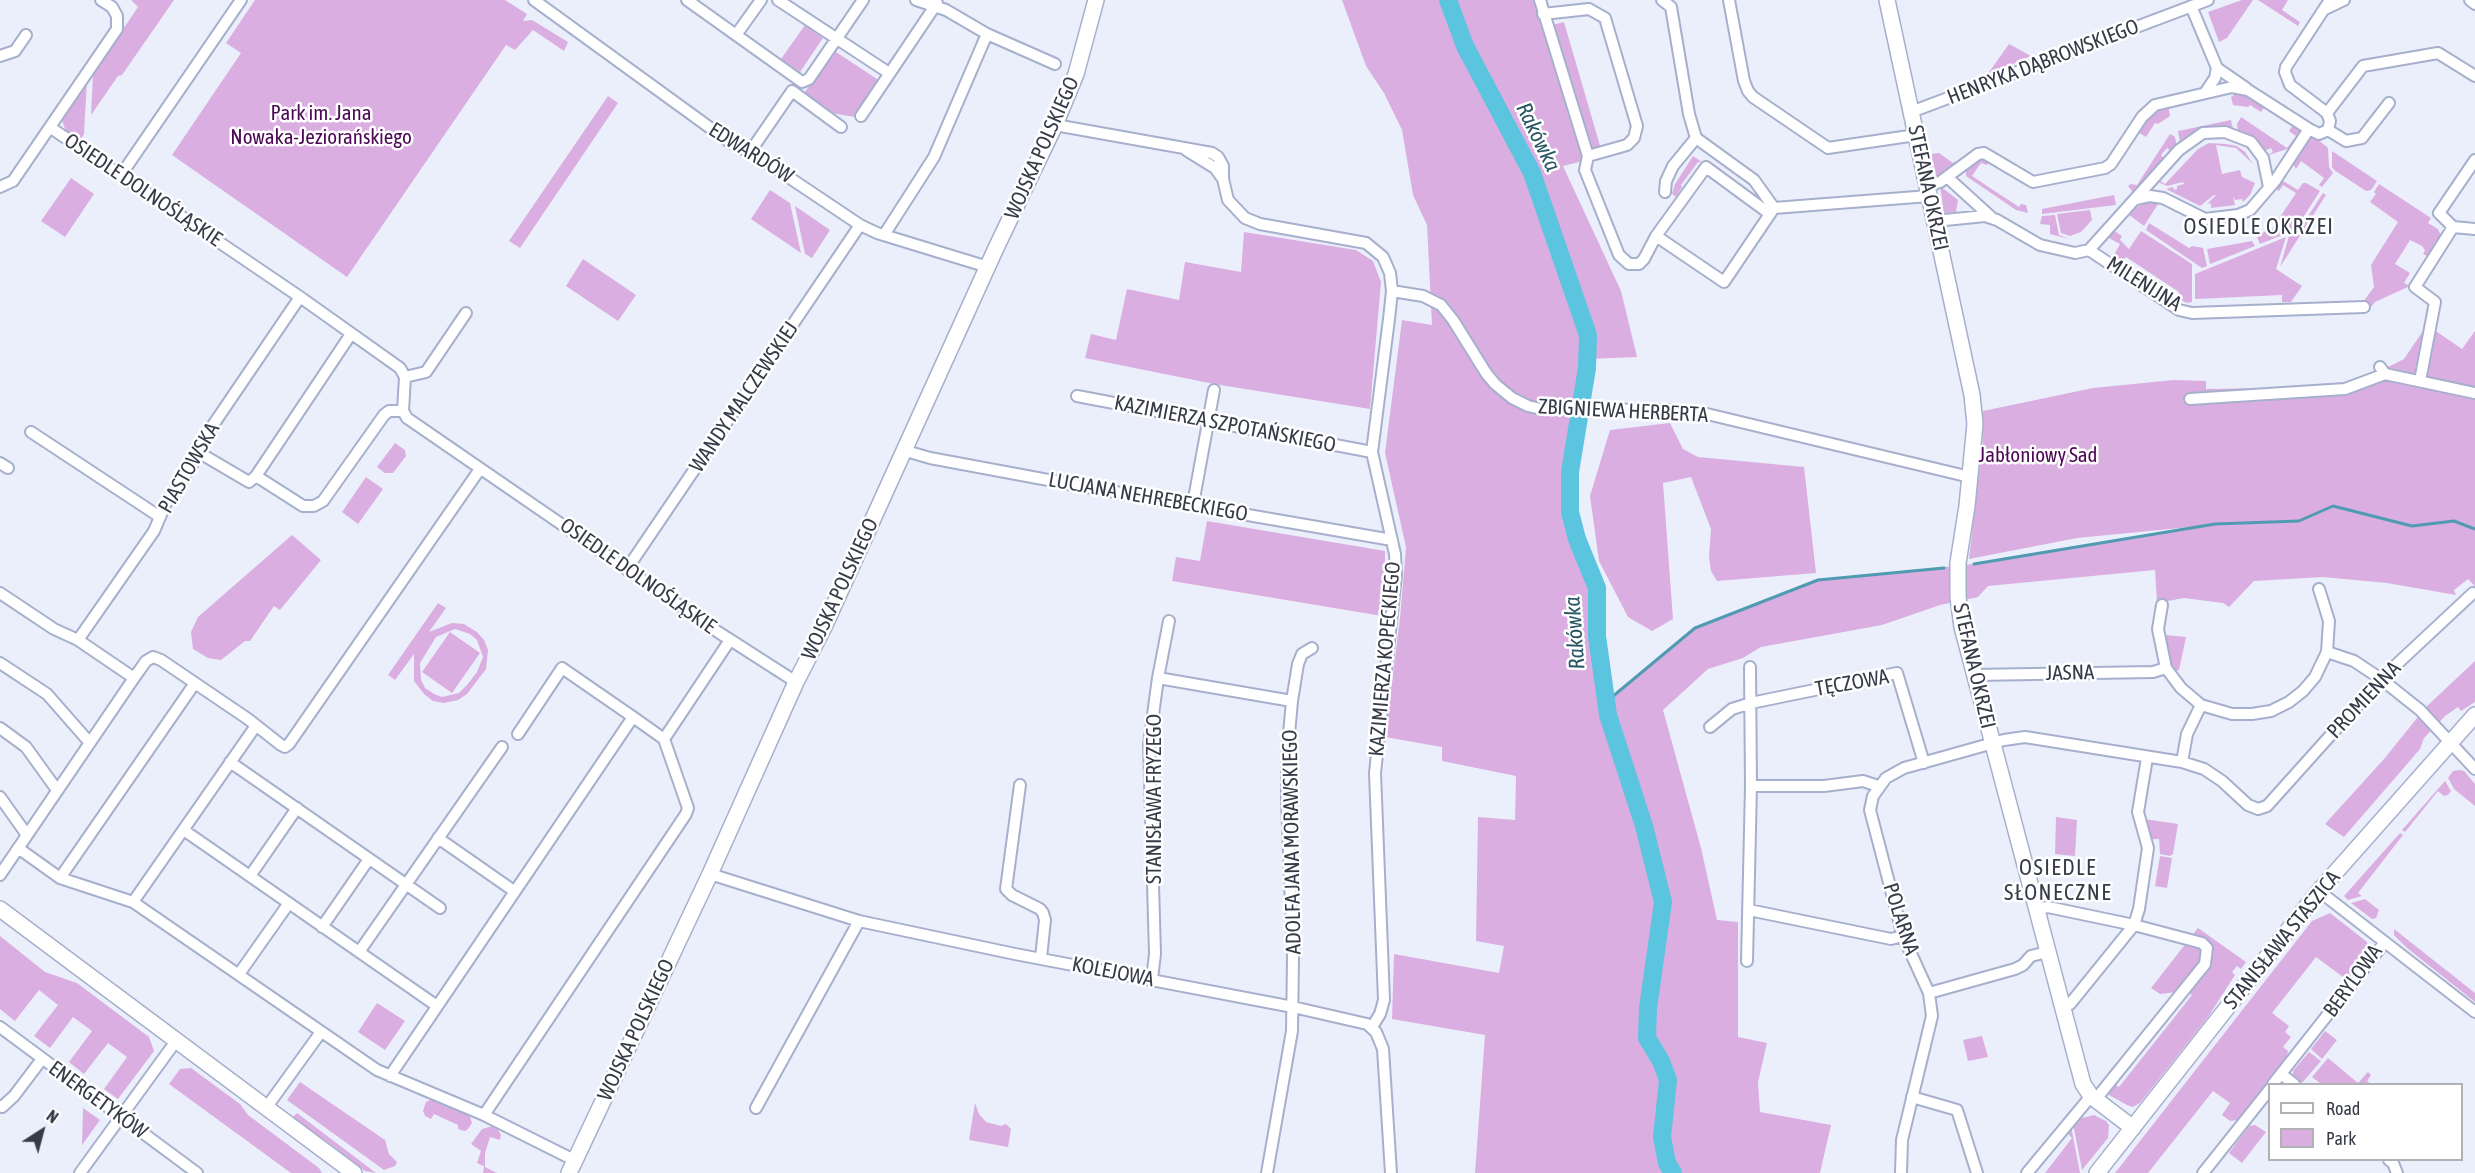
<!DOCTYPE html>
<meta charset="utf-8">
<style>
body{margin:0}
#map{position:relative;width:2475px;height:1173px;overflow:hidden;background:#eaeffb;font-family:"Asap Condensed",sans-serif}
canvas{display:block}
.legend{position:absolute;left:2268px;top:1083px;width:195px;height:78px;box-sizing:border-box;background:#fff;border:2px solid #afb1b5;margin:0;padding:8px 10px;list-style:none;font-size:18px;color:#373b47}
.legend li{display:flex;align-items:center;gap:12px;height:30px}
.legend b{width:30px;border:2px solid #afb1b5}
.north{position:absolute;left:12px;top:1101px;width:60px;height:60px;-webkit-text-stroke:4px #fff;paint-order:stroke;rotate:36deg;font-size:16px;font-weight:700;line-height:24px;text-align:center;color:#373b47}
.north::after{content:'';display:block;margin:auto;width:21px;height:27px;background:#373b47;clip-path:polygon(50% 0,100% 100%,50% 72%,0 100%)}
</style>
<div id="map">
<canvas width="2475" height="1173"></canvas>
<ul class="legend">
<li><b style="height:8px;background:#fff"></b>Road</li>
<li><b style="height:16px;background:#dbaee1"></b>Park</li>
</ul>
<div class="north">N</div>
</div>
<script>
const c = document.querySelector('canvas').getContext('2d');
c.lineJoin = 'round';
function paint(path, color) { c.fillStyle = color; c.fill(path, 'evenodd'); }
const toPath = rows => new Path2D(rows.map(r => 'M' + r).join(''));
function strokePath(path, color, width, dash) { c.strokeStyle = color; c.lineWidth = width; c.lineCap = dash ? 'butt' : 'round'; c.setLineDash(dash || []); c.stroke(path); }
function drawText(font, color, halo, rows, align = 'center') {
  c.font = font + ' "Asap Condensed",sans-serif'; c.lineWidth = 5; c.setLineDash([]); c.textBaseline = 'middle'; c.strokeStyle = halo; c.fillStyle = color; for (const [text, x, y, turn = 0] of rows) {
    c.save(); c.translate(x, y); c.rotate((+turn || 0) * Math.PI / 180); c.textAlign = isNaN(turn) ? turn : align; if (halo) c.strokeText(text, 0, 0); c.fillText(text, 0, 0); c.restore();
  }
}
const green = toPath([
 [131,0,174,0,122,75,118,76,91,115,93,74,138,7],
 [255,0,505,0,527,14,523,21,532,20,568,42,564,51,533,30,515,50,506,45,347,277,172,155,241,53,226,43],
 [1342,0,1545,0,1552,25,1564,22,1603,156,1563,166,1621,291,1637,357,1588,359,1570,472,1573,525,1597,588,1597,636,1607,702,1695,628,1818,580,1974,564,2201,526,2077,538,1969,559,1983,439,1983,411,2093,388,2174,380,2206,381,2206,389,2337,387,2366,378,2404,359,2427,325,2462,349,2475,331,2475,586,2468,579,2454,590,2456,595,2387,583,2323,577,2254,581,2229,607,2223,603,2184,598,2157,603,2155,570,1988,586,1978,597,1940,605,1882,625,1761,647,1743,658,1708,669,1663,710,1701,848,1717,920,1738,922,1738,1037,1767,1043,1758,1082,1760,1112,1831,1125,1820,1173,1475,1173,1485,1035,1392,1019,1394,954,1499,973,1504,946,1476,941,1478,817,1515,820,1516,776,1442,761,1442,747,1385,737,1400,618,1406,547,1385,453,1402,320,1432,325,1427,225,1413,195,1402,130,1384,93,1366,66],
 [2242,0,2253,0,2227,38,2219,42,2208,12],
 [2258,0,2288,0,2282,10,2300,22,2298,26],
 [805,25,823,38,800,72,781,59],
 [2009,44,2031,56,1987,75],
 [833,50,880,81,855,117,831,113,803,95],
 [87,80,84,134,81,139,66,132,62,120],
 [2230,92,2246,94,2265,106,2261,112,2250,105,2248,107,2233,105,2231,97,2234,95],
 [608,96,618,103,520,248,509,241],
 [2168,104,2170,116,2158,124,2155,123,2146,137,2138,132,2156,109],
 [2241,117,2287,148,2296,136,2289,131,2293,125,2301,132,2293,147,2266,156,2273,152,2271,148,2264,151,2251,137,2238,131,2237,124],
 [2231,120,2233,130,2200,130,2180,143,2178,131],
 [2170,134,2175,137,2177,148,2172,152,2167,148,2161,155,2165,160,2135,195,2128,186,2131,184,2137,185],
 [2309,136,2315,137,2328,148,2329,167,2333,173,2322,187,2319,185,2324,178,2301,161,2296,169,2293,164],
 [2209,143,2226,144,2237,146,2245,152,2253,164,2236,148,2216,145,2222,174,2240,170,2242,177,2255,183,2250,195,2243,202,2242,199,2235,200,2233,197,2235,205,2211,208,2211,203,2207,204,2216,195,2214,195,2200,206,2166,189,2173,187,2174,190,2177,189,2177,186,2184,184,2183,182,2167,186,2156,181,2159,180,2165,184,2198,149],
 [2332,151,2377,181,2371,190,2366,191,2334,170,2332,167],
 [1939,153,1953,163,1957,161,1961,163,1937,179,1931,154],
 [1693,156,1702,162,1698,162,1681,185,1682,187,1676,197,1672,194,1675,184],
 [1980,159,1988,160,1989,162,1987,165,1981,163,1972,176,2019,207,2021,204,2026,205,2028,213,2016,210,1966,176,1966,170],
 [71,178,94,194,65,237,41,221],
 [2283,181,2298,190,2303,183,2306,183,2320,191,2295,230,2260,244,2257,237,2267,230,2270,232,2296,193,2283,185,2279,191,2274,187],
 [2379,184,2431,218,2428,223,2438,229,2442,238,2429,257,2423,254,2425,250,2422,246,2410,240,2395,264,2410,273,2404,283,2410,286,2375,302,2370,308,2365,307,2363,302,2374,287,2371,265,2398,222,2370,202,2376,194,2374,192],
 [1940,186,1958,200,1956,212,1944,213],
 [770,190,790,203,801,253,751,219],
 [2323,193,2326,195,2280,267,2289,236,2297,233],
 [2114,195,2116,205,2042,214,2042,209],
 [2147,200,2160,201,2144,226,2128,214],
 [795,206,830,230,812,258,805,254],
 [2090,210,2092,220,2081,232,2070,236,2061,233,2057,214],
 [2055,215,2059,235,2069,239,2050,234,2050,225,2040,224,2042,216],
 [2149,223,2189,248,2192,246,2203,248,2207,266,2202,268,2146,230],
 [2113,230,2122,236,2120,240,2129,249,2141,231,2192,264,2192,302,2187,303,2178,299,2179,292,2126,257,2121,262,2113,257,2120,244,2107,237],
 [1244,232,1356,250,1373,261,1381,282,1370,409,1214,384,1085,358,1091,334,1116,340,1127,289,1179,300,1185,262,1241,272],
 [2286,237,2276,269,2302,286,2291,302,2282,302,2282,295,2195,299,2195,274],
 [2252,241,2255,246,2210,264,2207,249],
 [583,259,636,295,618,321,566,286],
 [1670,423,1683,449,1698,457,1804,467,1816,573,1717,581,1711,571,1709,557,1711,529,1691,477,1663,483,1673,619,1652,631,1628,617,1599,561,1590,496,1610,430],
 [395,443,405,450,406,456,393,473,385,473,377,467],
 [366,477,383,489,358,524,342,512],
 [1207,521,1385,551,1385,584,1382,616,1172,581,1176,557,1200,561],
 [292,535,321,560,280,610,274,606,250,641,245,641,221,660,208,658,193,649,191,632,198,617],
 [438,603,446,608,429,632,452,623,464,624,477,632,484,640,488,650,486,669,467,694,458,700,444,703,433,701,424,694,414,681,414,654,395,680,388,675],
 [455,629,470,634,477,640,483,657,477,672,467,685,459,693,442,697,434,694,425,688,421,680,420,663,436,637],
 [450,632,480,653,452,693,422,672],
 [2166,635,2186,637,2179,670,2175,671,2169,659,2163,636],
 [2475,661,2475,702,2461,711,2458,707,2445,716,2424,738,2420,749,2344,837,2325,824,2384,759,2426,707],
 [2460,770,2464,771,2475,784,2475,806,2454,789,2448,778,2453,771],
 [2445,781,2451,791,2448,795,2444,796,2438,791,2405,832,2402,830],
 [2056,817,2077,820,2075,856,2055,854],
 [2144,819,2178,824,2173,854,2170,856,2160,854,2159,839,2151,839],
 [2400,833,2403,835,2358,893,2362,896,2348,900,2344,896],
 [2160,856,2172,858,2167,888,2155,886],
 [2365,899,2379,910,2376,918,2372,919,2351,903],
 [2330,913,2367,942,2368,950,2349,975,2343,977,2316,957,2272,1013,2289,1026,2285,1032,2291,1037,2283,1047,2288,1051,2287,1057,2239,1120,2230,1121,2222,1115,2230,1103,2213,1091,2148,1173,2115,1173,2312,921],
 [2198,928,2246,962,2241,969,2237,966,2232,972,2235,975,2208,1017,2140,1103,2133,1107,2127,1105,2109,1095,2109,1091,2114,1084,2119,1087,2192,995,2187,991,2160,994,2151,988],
 [2394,929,2475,993,2475,1002,2407,948,2394,935],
 [0,936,45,972,77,983,149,1037,154,1051,118,1099,104,1089,127,1057,108,1043,84,1074,69,1062,92,1031,73,1017,50,1048,34,1036,58,1005,39,990,15,1021,0,1009],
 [377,1003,405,1021,385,1050,358,1032],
 [2325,1031,2337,1040,2322,1059,2311,1049],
 [1982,1036,1988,1057,1968,1061,1963,1040],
 [2309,1052,2321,1061,2302,1083,2293,1076,2293,1071],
 [2328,1058,2358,1083,2368,1072,2371,1075,2367,1081,2371,1084,2321,1084,2312,1077],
 [191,1068,240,1104,248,1115,319,1168,322,1173,291,1173,169,1084,180,1069],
 [300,1082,385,1140,389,1154,397,1162,395,1166,384,1170,287,1100],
 [432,1099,469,1114,472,1123,468,1129,465,1131,458,1129,458,1125,434,1114,431,1119,425,1116,423,1111,426,1102],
 [975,1103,979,1114,986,1122,1001,1126,1006,1124,1011,1129,1008,1147,969,1140],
 [83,1108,100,1120,82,1145],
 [297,1113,376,1173,365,1171,329,1143,311,1134,291,1119],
 [2094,1115,2106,1121,2109,1125,2108,1138,2082,1170,2073,1124,2078,1119],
 [2255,1125,2266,1132,2242,1163,2229,1153,2249,1126],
 [493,1126,497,1128,501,1135,500,1140,490,1137,485,1153,485,1167,497,1173,483,1173,484,1166,477,1163,481,1151,471,1144,482,1129],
 [2071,1126,2080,1173,2045,1173,2072,1138,2066,1132]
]);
const stream = toPath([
 [1974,564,2215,524,2299,521,2333,506,2412,526,2454,521,2475,529],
 [1606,702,1695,628,1818,580,1944,568]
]);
const river = toPath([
 [1448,0,1465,46,1532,173,1588,335,1587,368,1570,472,1570,512,1577,539,1597,588,1597,636,1608,715,1644,826,1663,902,1648,1008,1647,1038,1661,1061,1668,1080,1662,1137,1667,1163,1673,1173]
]);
const street = toPath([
 [534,0,731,143,757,156,860,225,877,233,988,267],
 [687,0,802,82,809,79,863,0],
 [778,0,889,73],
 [1540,0,1588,156,1585,170,1619,255,1629,264,1639,264,1644,259,1656,236,1706,167,1770,214],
 [1662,0,1671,7,1689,114,1696,138,1754,180,1774,208],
 [1729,0,1744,81,1748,91,1753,97,1828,148,1916,135],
 [2470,0,2475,4],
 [2191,6,2217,68,2246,88],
 [2325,9,2344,0],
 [1543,14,1589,9,1605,18,1637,126,1634,138,1627,145,1588,156],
 [987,34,1055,64],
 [736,35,761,0],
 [0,56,15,51,26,35],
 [2205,93,2215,78,2217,68],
 [1911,112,2208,0],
 [2327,113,2363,66,2438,53,2475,76],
 [861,116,937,3],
 [1055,125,1212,153,1218,157,1223,166,1223,179,1228,200,1245,218,1260,224,1366,243,1383,257,1390,273,1392,291,1389,319,1372,452,1395,554,1396,575,1375,773,1384,1000,1380,1014,1372,1027],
 [51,128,300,297,400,368,405,377,403,411,407,418,718,632,796,682],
 [2328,130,2330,121,2327,113,2290,85,2285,72,2286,67,2330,0],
 [1186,150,1215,168,1223,179],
 [750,152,792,91,841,127],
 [121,175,241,0],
 [1947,177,1991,217],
 [1927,186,1940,182,1978,154,1984,153,2033,182,2105,168,2111,164,2142,117,2155,105,2232,87,2248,90,2309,129],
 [0,187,13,181,117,29,117,16,112,7,101,0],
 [1665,192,1666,181,1673,166,1696,138],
 [2137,199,2150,196,2163,198,2205,219,2238,215,2250,210,2275,181,2309,129,2319,134,2328,130,2346,141,2362,138,2389,103],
 [1935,221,1985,216,1997,220,2040,245,2075,253,2089,250,2179,310,2192,313,2364,307],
 [2453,227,2439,213,2475,160],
 [884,235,934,157,987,34,946,10,916,0],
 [1656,236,1724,282,1774,208,1929,196],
 [2089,250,2179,150,2203,133,2225,132,2251,142,2263,158,2269,187],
 [1392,291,1423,296,1441,305,1453,320,1486,373,1495,384,1512,398,1528,406,1541,409,1670,410,1707,414,1970,477],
 [2380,367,2385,374,2475,393],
 [405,377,426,372,466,313],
 [2420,381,2435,302,2415,287,2453,227,2475,229],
 [1077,396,1372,452],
 [2190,399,2345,389,2385,374],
 [31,432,160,517],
 [906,451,930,458,1075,485,1392,540],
 [198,452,249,482,256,476,351,334],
 [0,463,8,468],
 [256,476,303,506,314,506,323,501,384,415,389,411,403,411],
 [1193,504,1214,390],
 [627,569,860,225],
 [2319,589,2329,621,2327,652],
 [0,593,54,629,78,640,134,678],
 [2162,605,2158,629,2166,668],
 [78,640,154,531,166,503,192,465,209,431,300,297],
 [0,663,47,694,90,743],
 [1974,675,2153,672,2166,668,2181,688,2201,705,2232,714,2252,714,2271,711,2289,702,2303,691,2315,677,2327,652,2354,661,2381,679,2420,710,2475,769],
 [1158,678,1292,701],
 [1710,727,1732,709,1751,703,1897,673,1924,763],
 [0,728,26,747,57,790],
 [518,734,562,668,633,717],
 [230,762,440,908],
 [2182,762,2187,734,2201,705],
 [1020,785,1006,889,1012,895,1040,909,1043,913,1045,920,1041,958],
 [1751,786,1824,786,1863,781,1878,786],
 [0,797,27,835],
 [185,831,437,1006],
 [438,838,514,891],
 [18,848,60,878,133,902,377,1070,484,1115,574,1160],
 [710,874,859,921,1015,954,1293,1007,1367,1024,1376,1032,1383,1049,1391,1173],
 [0,875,134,678,146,661,153,657,161,660,248,719,281,745,285,747,289,744,480,469],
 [250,876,297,808],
 [60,878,195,683],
 [2319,891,2475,1012],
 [133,902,255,727],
 [2037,909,2048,907,2134,925,2202,943,2207,948,2205,964,2096,1099],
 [1749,910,1891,939,1903,936],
 [322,927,369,859],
 [359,952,502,747],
 [1747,961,1751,786,1750,667],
 [239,974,289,903],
 [1152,979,1155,954,1149,744,1158,678,1169,621],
 [1929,993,2015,969,2023,965,2031,956,2047,952],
 [2062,1005,2070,1004,2134,925,2139,909,2148,848,2138,812,2147,758],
 [0,1027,197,1173],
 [2281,1074,2294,1084],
 [390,1076,633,717,664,739],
 [2273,1084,2385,942],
 [1912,1097,1957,1110,1977,1173],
 [0,1106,2,1107,14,1096,42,1059],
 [266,1108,321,1032],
 [756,1108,859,921],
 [484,1115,686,814,688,808,664,739,730,640],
 [2389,1160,2393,1163,2397,1173],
 [80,1173,176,1041],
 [1267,1173,1292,1031,1293,958,1287,800,1287,756,1292,701,1298,664,1302,654,1312,648],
 [1901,1173,1902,1140,1932,1016,1929,993,1903,936,1870,810,1873,796,1886,778,1904,768,2004,740,2025,737,2182,762,2204,769,2222,781,2248,805,2258,809,2267,806,2381,679,2473,593],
 [2027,1173,2091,1096],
 [2203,1173,2270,1089]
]);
const secondary = toPath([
 [1887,0,1972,395,1975,424,1967,506,1958,563,1958,597,1962,627,2083,1084,2091,1096,2133,1128],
 [0,909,354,1173],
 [569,1173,710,874,796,682,824,627,996,248,1055,125,1076,74,1096,0],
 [2097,1173,2319,891,2475,715]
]);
const streetNames = [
 ["HENRYKA DĄBROWSKIEGO",2043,62,-21],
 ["WOJSKA POLSKIEGO",1042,148,-66],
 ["EDWARDÓW",751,153,32],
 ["STEFANA OKRZEI",1928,188,78],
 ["OSIEDLE DOLNOŚLĄSKIE",143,190,34],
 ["MILENIJNA",2144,284,32],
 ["WANDY MALCZEWSKIEJ",744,397,-56],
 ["ZBIGNIEWA HERBERTA",1623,411,3],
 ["KAZIMIERZA SZPOTAŃSKIEGO",1225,424,11],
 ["PIASTOWSKA",189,468,-60],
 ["LUCJANA NEHREBECKIEGO",1148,497,10],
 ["OSIEDLE DOLNOŚLĄSKIE",638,576,35],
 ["WOJSKA POLSKIEGO",840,589,-65],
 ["KAZIMIERZA KOPECKIEGO",1385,659,-85],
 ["STEFANA OKRZEI",1974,666,77],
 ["JASNA",2070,673,-1],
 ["TĘCZOWA",1852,683,-10],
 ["PROMIENNA",2364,700,-47],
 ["STANISŁAWA FRYZEGO",1154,799,-90],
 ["ADOLFA JANA MORAWSKIEGO",1292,842,-91],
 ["POLARNA",1901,919,72],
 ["STANISŁAWA STASZICA",2282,940,-51],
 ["KOLEJOWA",1113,972,11],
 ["BERYLOWA",2353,981,-54],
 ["WOJSKA POLSKIEGO",636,1030,-65],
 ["ENERGETYKÓW",98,1100,36]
];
const parkNames = [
 ["Park im. Jana",321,113],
 ["Nowaka-Jeziorańskiego",321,137],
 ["Jabłoniowy Sad",2038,455]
];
const waterNames = [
 ["Rakówka",1538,137,64],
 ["Rakówka",1575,633,-94]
];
const neighbourhoodNames = [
 ["OSIEDLE OKRZEI",2259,227],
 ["OSIEDLE",2058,868],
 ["SŁONECZNE",2058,893]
];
paint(green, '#dbaee1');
strokePath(stream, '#509bb1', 3);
strokePath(river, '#5bc4df', 18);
strokePath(street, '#a6b0cd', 14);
strokePath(secondary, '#a6b0cd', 18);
strokePath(street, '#fff', 10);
strokePath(secondary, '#fff', 15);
drawText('21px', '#373b47', '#fff', streetNames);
drawText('21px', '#4c0855', '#fff', parkNames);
drawText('italic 22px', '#285662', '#fff', waterNames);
c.letterSpacing = '1.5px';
drawText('22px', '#373b47', '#fff', neighbourhoodNames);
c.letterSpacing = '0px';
</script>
